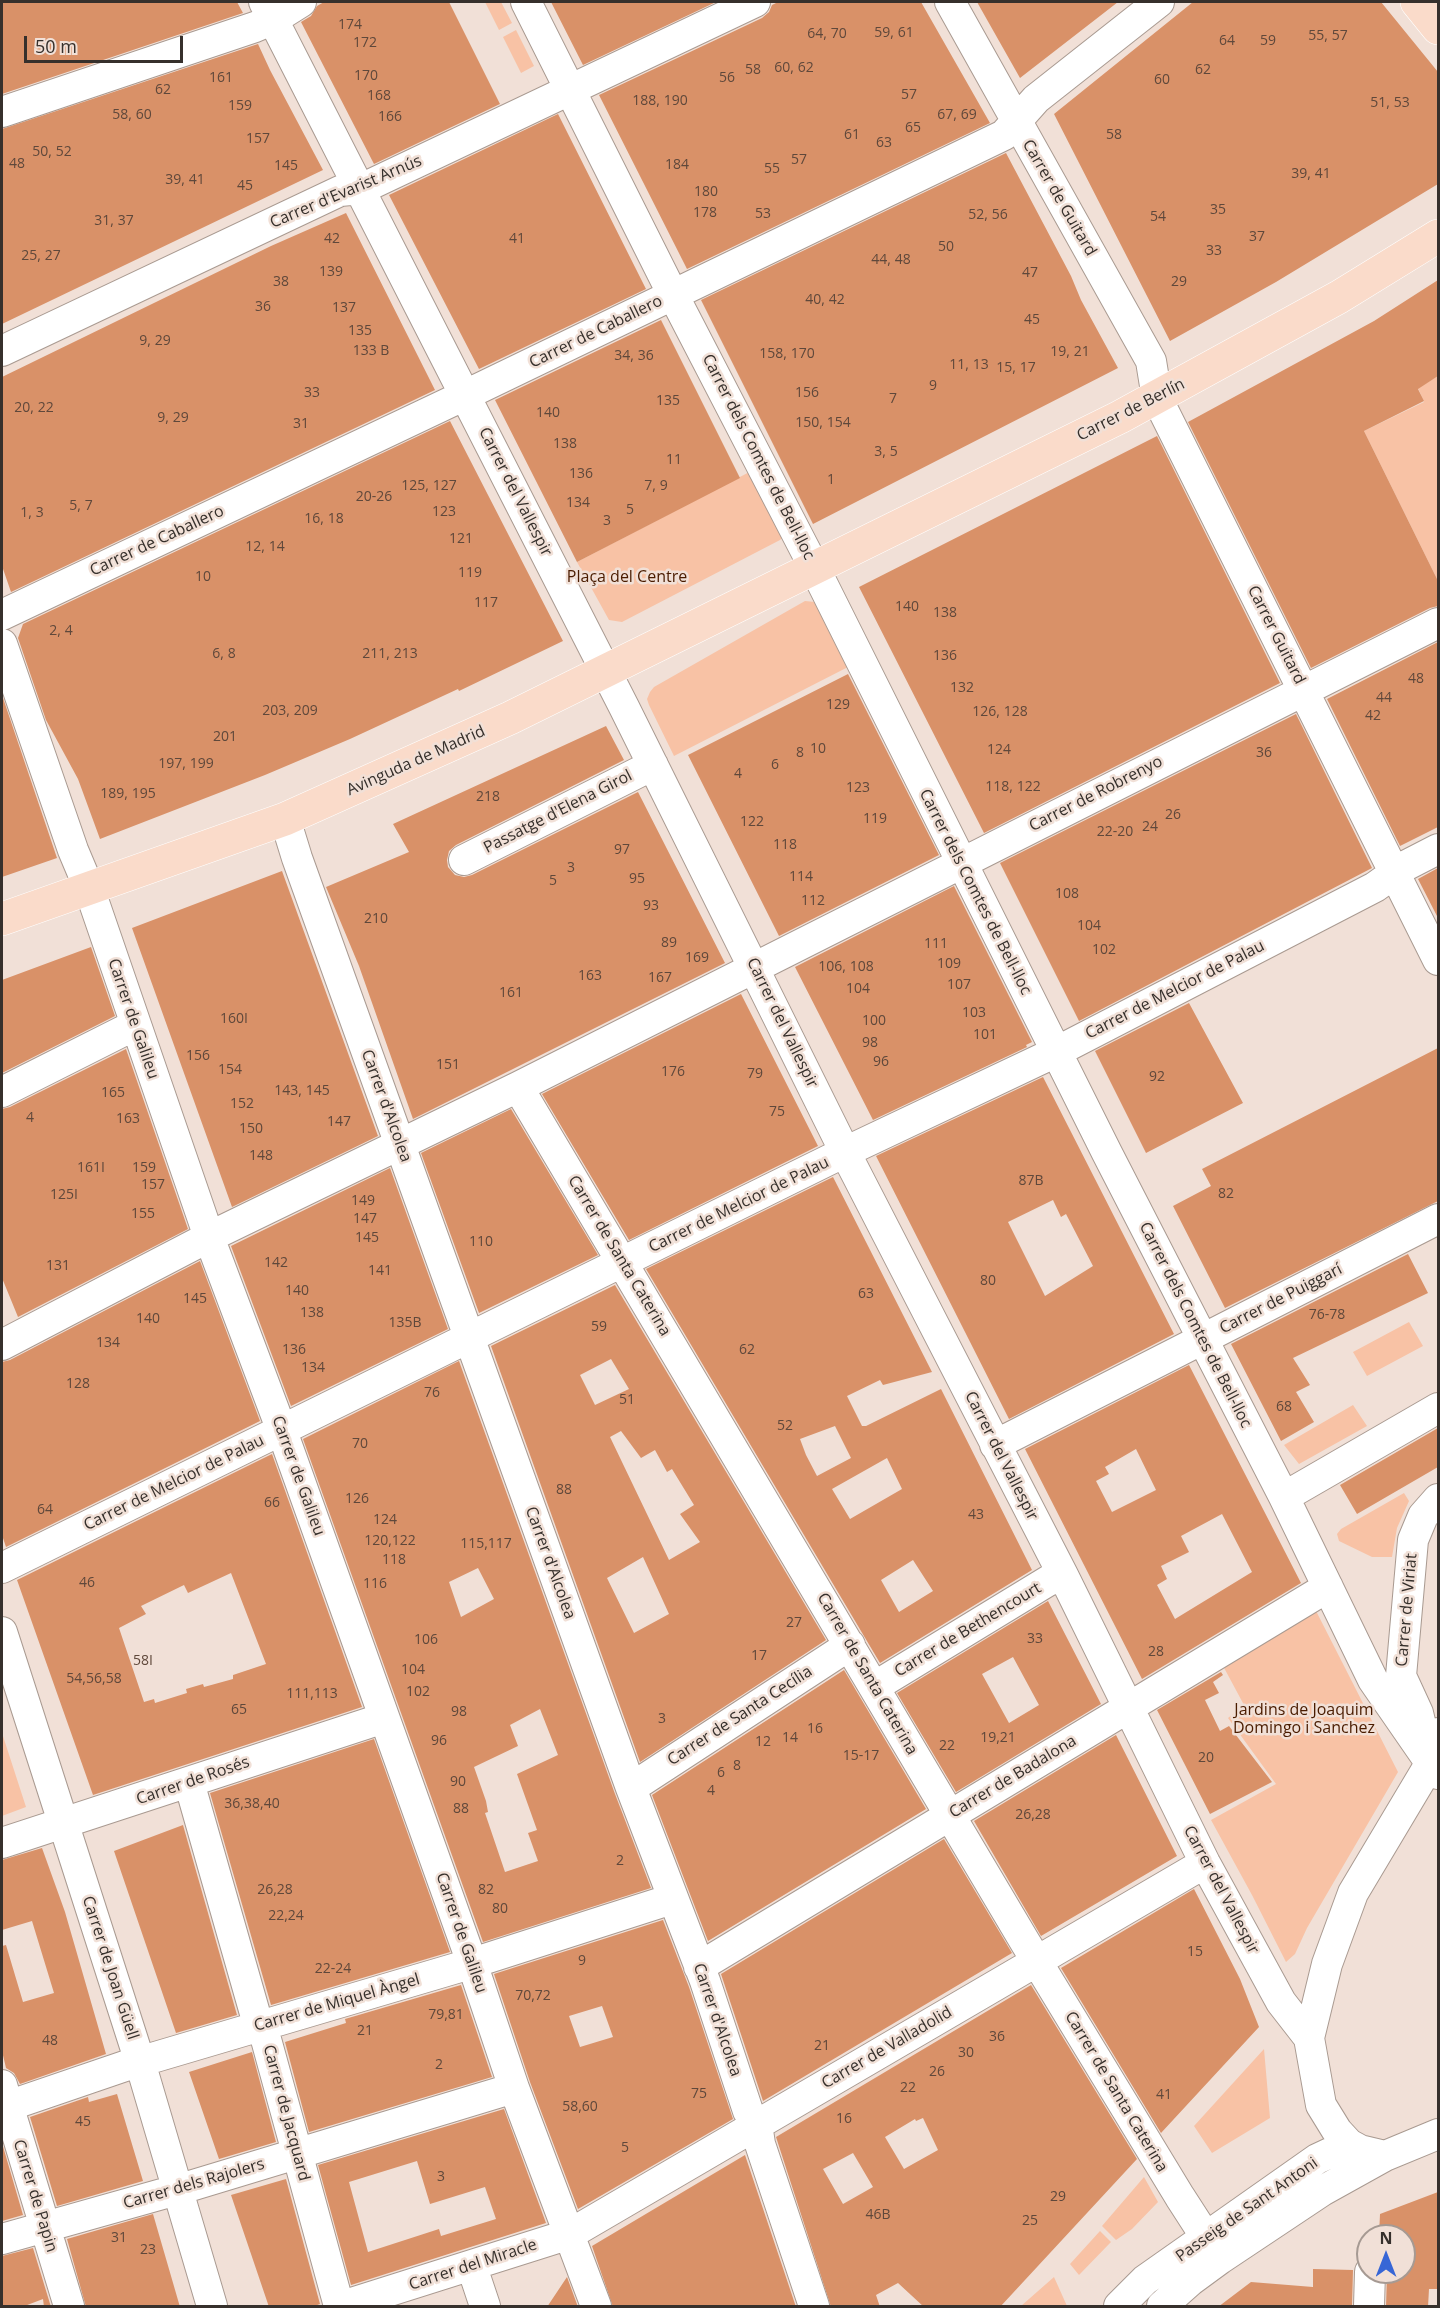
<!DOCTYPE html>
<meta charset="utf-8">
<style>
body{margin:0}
#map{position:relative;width:1440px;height:2308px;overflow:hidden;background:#f1e0d7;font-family:"Open Sans",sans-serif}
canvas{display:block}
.frame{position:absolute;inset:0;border:3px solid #36302c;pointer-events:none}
.north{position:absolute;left:1356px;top:2224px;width:60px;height:60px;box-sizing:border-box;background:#f1e0d7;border:2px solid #a69a93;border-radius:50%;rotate:0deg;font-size:16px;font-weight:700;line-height:24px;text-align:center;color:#36302c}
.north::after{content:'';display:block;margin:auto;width:21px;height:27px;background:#3766d6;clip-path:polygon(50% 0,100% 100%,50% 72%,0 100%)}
.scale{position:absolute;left:24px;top:36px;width:159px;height:27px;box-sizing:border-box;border:3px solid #36302c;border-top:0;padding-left:8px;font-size:18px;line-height:21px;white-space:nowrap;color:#36302c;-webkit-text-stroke:4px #f1e0d7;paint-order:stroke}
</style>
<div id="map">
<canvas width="1440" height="2308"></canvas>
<div class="frame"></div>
<div class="north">N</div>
<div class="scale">50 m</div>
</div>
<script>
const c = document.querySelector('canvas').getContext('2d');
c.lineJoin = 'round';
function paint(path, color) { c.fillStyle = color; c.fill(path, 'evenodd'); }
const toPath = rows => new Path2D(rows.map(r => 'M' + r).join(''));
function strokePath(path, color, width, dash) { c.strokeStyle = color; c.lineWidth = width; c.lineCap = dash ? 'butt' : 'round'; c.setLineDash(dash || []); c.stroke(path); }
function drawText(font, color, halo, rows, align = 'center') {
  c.font = font + ' "Open Sans",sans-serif'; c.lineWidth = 5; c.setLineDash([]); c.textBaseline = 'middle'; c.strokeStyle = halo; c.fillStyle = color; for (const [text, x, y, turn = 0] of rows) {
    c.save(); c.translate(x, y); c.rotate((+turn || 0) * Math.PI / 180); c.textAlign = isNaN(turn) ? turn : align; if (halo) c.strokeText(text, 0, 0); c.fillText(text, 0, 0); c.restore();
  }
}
const green = toPath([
 [485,2,501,2,512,23,499,30],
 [516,30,534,66,521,73,503,37],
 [1438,376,1438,581,1364,431,1424,402,1418,388],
 [759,467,785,535,780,540,622,622,609,620,577,562],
 [805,601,815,602,850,666,674,756,649,705,647,699,650,692,654,687],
 [1409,1322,1423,1346,1367,1376,1353,1352],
 [1353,1405,1367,1426,1299,1464,1284,1445],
 [1404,1493,1409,1501,1397,1528,1392,1557,1372,1557,1339,1541,1337,1534,1341,1529],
 [1314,1607,1398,1772,1307,1928,1295,1954,1286,1962,1252,1895,1211,1820,1276,1784,1228,1718,1244,1705,1222,1664],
 [2,1733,26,1807,2,1816],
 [1264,2049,1270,2118,1212,2153,1194,2126],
 [1144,2177,1158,2202,1132,2229,1116,2240,1102,2226],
 [1100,2231,1111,2242,1079,2275,1070,2264],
 [1054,2277,1067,2306,1021,2306]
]);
const building = toPath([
 [2,2,237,2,243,13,2,94],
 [324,2,449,2,500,104,374,164,301,22,311,16,317,6],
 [551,2,716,2,583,65],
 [778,2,921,2,990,123,687,269,599,95,762,18,769,12,772,5],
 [977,2,1118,2,1020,78],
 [1193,2,1381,2,1438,72,1438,184,1276,282,1170,341,1054,114],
 [258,44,270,70,323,170,2,324,2,129],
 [558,114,646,289,479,369,389,195],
 [1006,153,1071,276,1081,300,1118,368,813,524,701,300],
 [346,213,435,390,11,592,2,566,2,377,271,246],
 [1438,280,1438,376,1418,389,1424,401,1364,431,1438,581,1438,606,1430,608,1311,668,1188,422,1374,321],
 [661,320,740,478,577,562,495,400],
 [450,421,563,641,459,691,458,689,350,739,265,775,100,839,78,779,46,720,18,638,23,624],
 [1157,436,1280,683,984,833,859,587],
 [1438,642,1438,827,1400,846,1327,699],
 [848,674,939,855,779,936,688,755],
 [2,695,57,858,2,877],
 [1296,714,1372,868,1079,1021,1000,863],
 [606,726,624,760,456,845,449,851,447,860,448,867,455,875,464,877,472,875,638,792,725,963,413,1119,359,966,326,887,409,852,393,824],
 [1438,868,1438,918,1418,879],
 [282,871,378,1136,232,1207,132,928],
 [954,886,1032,1042,1026,1045,1027,1047,873,1120,795,967],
 [91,947,115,1016,2,1073,2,980],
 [741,994,818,1146,629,1240,542,1094],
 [1189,1003,1243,1103,1146,1153,1095,1051],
 [1438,1048,1438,1201,1225,1308,1173,1206,1211,1186,1202,1169],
 [126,1049,188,1229,18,1317,2,1278,2,1109,10,1107],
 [1043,1077,1174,1334,1009,1419,876,1156],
 [1053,1200,1061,1217,1066,1214,1093,1266,1045,1296,1008,1222],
 [511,1109,598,1255,479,1313,421,1153],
 [390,1168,448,1329,291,1406,231,1246],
 [833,1177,932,1372,883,1385,880,1380,847,1396,862,1426,866,1426,941,1389,1032,1570,880,1663,646,1269],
 [835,1426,851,1458,817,1476,806,1455,800,1439],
 [887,1458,902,1489,850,1519,832,1489],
 [913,1560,933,1591,899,1612,881,1580],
 [1408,1254,1428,1293,1293,1358,1310,1385,1296,1392,1314,1422,1281,1441,1231,1344],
 [200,1261,260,1421,6,1547,2,1535,2,1362,10,1360],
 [615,1285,826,1640,640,1762,491,1346],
 [611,1359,629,1389,595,1405,580,1375],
 [621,1431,641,1458,655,1450,667,1472,672,1469,694,1505,680,1514,700,1542,669,1560,610,1437],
 [643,1557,669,1614,634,1633,607,1578],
 [459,1361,615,1794,651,1888,483,1942,303,1439],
 [478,1568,494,1599,461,1617,449,1582],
 [540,1709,558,1755,517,1774,537,1830,528,1833,538,1861,505,1872,485,1813,488,1812,486,1801,474,1767,518,1746,510,1725],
 [1189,1365,1301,1583,1142,1679,1025,1449],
 [1136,1449,1156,1490,1112,1512,1096,1481,1109,1474,1105,1467],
 [1222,1514,1252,1572,1175,1619,1157,1585,1167,1579,1161,1566,1189,1552,1181,1536],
 [1438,1428,1438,1467,1357,1514,1340,1485],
 [272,1454,362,1707,93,1795,17,1580],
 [231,1573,266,1664,233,1675,233,1679,204,1687,203,1684,186,1689,187,1693,155,1703,154,1699,144,1702,119,1628,146,1614,141,1606,184,1585,188,1593],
 [1048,1601,1101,1704,956,1792,897,1693],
 [1013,1657,1039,1705,1009,1723,982,1674],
 [844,1670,926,1809,708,1941,652,1795],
 [1221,1672,1223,1675,1213,1682,1219,1693,1205,1700,1220,1731,1229,1726,1272,1782,1210,1814,1157,1710],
 [1116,1735,1177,1856,1041,1936,974,1821],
 [374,1739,450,1952,271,2005,210,1793],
 [183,1825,237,2015,176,2033,114,1851],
 [944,1839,1012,1953,763,2101,721,1974],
 [42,1848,65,1912,106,2054,20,2084,14,2073,6,2068,2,2051,2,1946,6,1945,23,2002,54,1993,32,1921,2,1930,2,1860],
 [1194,1889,1240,1979,1259,2027,1161,2133,1061,1968],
 [663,1920,689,1987,733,2119,578,2209,530,2082,494,1974],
 [602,2006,613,2037,580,2047,569,2016],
 [461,1985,492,2077,309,2132,285,2042,346,2023,345,2019],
 [1031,1985,1137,2159,1000,2307,924,2307,898,2283,876,2295,880,2307,831,2307,776,2137],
 [923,2118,938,2150,904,2169,885,2137,915,2119,916,2121],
 [853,2153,873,2187,843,2204,823,2169],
 [252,2052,276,2142,219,2159,189,2072],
 [117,2094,143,2181,57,2206,30,2117,88,2097,89,2102],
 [504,2109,546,2223,351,2285,318,2165],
 [417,2161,430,2204,485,2187,496,2219,441,2236,439,2229,368,2252,349,2182],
 [2,2143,23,2215,2,2221],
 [745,2155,796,2307,613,2307,592,2246],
 [286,2179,320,2304,312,2307,269,2307,231,2195],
 [1438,2192,1438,2289,1429,2289,1428,2307,1386,2307,1387,2272,1404,2272,1404,2236,1379,2236,1380,2214],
 [153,2214,180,2307,86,2307,67,2239],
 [33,2248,51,2307,44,2307,43,2299,22,2307,2,2307,2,2256],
 [1313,2269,1353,2270,1352,2307,1218,2307,1251,2282,1313,2287],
 [567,2277,578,2307,547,2307]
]);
const minor = toPath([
 [264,2,624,707,845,1152,1063,1575,1205,1863,1281,2002,1309,2038],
 [526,2,668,285,814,567,1107,1153,1284,1497,1373,1680,1438,1774],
 [950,2,1151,361,1157,398,1438,960],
 [2,112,255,27,274,19,301,2],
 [2,351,340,191,361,189,755,2],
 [2,615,482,387,1004,135,1036,99,1159,2],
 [2,644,73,850,89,888,209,1237,282,1431,472,1963,514,2088,596,2306],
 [285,819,297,858,631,1788,705,1981,748,2111,757,2124,760,2144,814,2306],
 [464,860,653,765],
 [518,1087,1025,1942,1180,2197,1220,2259],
 [2,1092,135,1025],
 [2,1345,209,1237,518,1087,1438,623],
 [995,1445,1438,1219],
 [1284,1497,1438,1408],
 [2,1568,845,1152,1056,1052,1375,887,1403,867,1438,849],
 [2,1632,140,2062,212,2306],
 [874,1687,1048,1581,1063,1575],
 [1424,1738,1418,1713,1401,1676,1413,1540,1423,1516,1438,1499],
 [189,1782,256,2017,264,2032,339,2306],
 [631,1788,850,1645],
 [2,1843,384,1718],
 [699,1967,1328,1587],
 [2,2085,69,2306],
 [2,2108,125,2066,460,1967,672,1899],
 [1385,2156,1360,2150,1349,2144,1337,2131,1321,2105,1309,2038,1327,1964,1353,1893,1430,1764,1438,1733],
 [2,2239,187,2187,514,2088],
 [472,2267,485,2306],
 [342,2306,570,2234,1205,1863],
 [1119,2306,1145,2280,1317,2159,1349,2144],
 [1162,2306,1190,2281,1220,2259,1322,2191,1385,2156,1438,2134],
 [1369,2306,1370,2272]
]);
const major = toPath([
 [1417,2,1438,28],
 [2,919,285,819,510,718,1120,417,1339,297,1438,236]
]);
const numberNames = [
 ["174",350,25],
 ["59, 61",894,33],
 ["64, 70",827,34],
 ["55, 57",1328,36],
 ["64",1227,41],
 ["59",1268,41],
 ["172",365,43],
 ["60, 62",794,68],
 ["58",753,70],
 ["62",1203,70],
 ["170",366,76],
 ["161",221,78],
 ["56",727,78],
 ["60",1162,80],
 ["62",163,90],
 ["57",909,95],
 ["168",379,96],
 ["188, 190",660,101],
 ["51, 53",1390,103],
 ["159",240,106],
 ["58, 60",132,115],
 ["67, 69",957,115],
 ["166",390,117],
 ["65",913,128],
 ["61",852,135],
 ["58",1114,135],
 ["157",258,139],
 ["63",884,143],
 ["50, 52",52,152],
 ["57",799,160],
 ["48",17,164],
 ["184",677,165],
 ["145",286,166],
 ["55",772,169],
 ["39, 41",1311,174],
 ["39, 41",185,180],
 ["45",245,186],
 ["180",706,192],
 ["35",1218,210],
 ["178",705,213],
 ["53",763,214],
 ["52, 56",988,215],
 ["54",1158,217],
 ["31, 37",114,221],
 ["37",1257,237],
 ["42",332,239],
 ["41",517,239],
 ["50",946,247],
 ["33",1214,251],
 ["25, 27",41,256],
 ["44, 48",891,260],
 ["139",331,272],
 ["47",1030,273],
 ["38",281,282],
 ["29",1179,282],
 ["40, 42",825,300],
 ["36",263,307],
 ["137",344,308],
 ["45",1032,320],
 ["135",360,331],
 ["9, 29",155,341],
 ["133 B",371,351],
 ["19, 21",1070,352],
 ["158, 170",787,354],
 ["34, 36",634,356],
 ["11, 13",969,365],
 ["15, 17",1016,368],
 ["9",933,386],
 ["33",312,393],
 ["156",807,393],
 ["7",893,399],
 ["135",668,401],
 ["20, 22",34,408],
 ["140",548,413],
 ["9, 29",173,418],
 ["150, 154",823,423],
 ["31",301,424],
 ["138",565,444],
 ["3, 5",886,452],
 ["11",674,460],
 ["136",581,474],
 ["1",831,480],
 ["125, 127",429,486],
 ["7, 9",656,486],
 ["20-26",374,497],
 ["134",578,503],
 ["5, 7",81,506],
 ["5",630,510],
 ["123",444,512],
 ["1, 3",32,513],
 ["16, 18",324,519],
 ["3",607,521],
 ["121",461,539],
 ["12, 14",265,547],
 ["119",470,573],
 ["10",203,577],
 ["117",486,603],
 ["140",907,607],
 ["138",945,613],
 ["2, 4",61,631],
 ["6, 8",224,654],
 ["211, 213",390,654],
 ["136",945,656],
 ["48",1416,679],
 ["132",962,688],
 ["44",1384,698],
 ["129",838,705],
 ["203, 209",290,711],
 ["126, 128",1000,712],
 ["42",1373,716],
 ["201",225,737],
 ["10",818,749],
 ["124",999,750],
 ["8",800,753],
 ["36",1264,753],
 ["197, 199",186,764],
 ["6",775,765],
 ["4",738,774],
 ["118, 122",1013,787],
 ["123",858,788],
 ["189, 195",128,794],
 ["218",488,797],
 ["26",1173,815],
 ["119",875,819],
 ["122",752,822],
 ["24",1150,827],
 ["22-20",1115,832],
 ["118",785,845],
 ["97",622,850],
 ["3",571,868],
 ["114",801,877],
 ["95",637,879],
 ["5",553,881],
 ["108",1067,894],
 ["112",813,901],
 ["93",651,906],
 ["210",376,919],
 ["104",1089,926],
 ["89",669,943],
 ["111",936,944],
 ["102",1104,950],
 ["169",697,958],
 ["109",949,964],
 ["106, 108",846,967],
 ["163",590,976],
 ["167",660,978],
 ["107",959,985],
 ["104",858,989],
 ["161",511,993],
 ["103",974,1013],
 ["160I",234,1019],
 ["100",874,1021],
 ["101",985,1035],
 ["98",870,1043],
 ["156",198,1056],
 ["96",881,1062],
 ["151",448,1065],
 ["154",230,1070],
 ["176",673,1072],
 ["79",755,1074],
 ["92",1157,1077],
 ["143, 145",302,1091],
 ["165",113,1093],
 ["152",242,1104],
 ["75",777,1112],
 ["4",30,1118],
 ["163",128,1119],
 ["147",339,1122],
 ["150",251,1129],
 ["148",261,1156],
 ["161I",91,1168],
 ["159",144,1168],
 ["87B",1031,1181],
 ["157",153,1185],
 ["82",1226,1194],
 ["125I",64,1195],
 ["149",363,1201],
 ["155",143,1214],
 ["147",365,1219],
 ["145",367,1238],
 ["110",481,1242],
 ["142",276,1263],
 ["131",58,1266],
 ["141",380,1271],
 ["80",988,1281],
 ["140",297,1291],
 ["63",866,1294],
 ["145",195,1299],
 ["138",312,1313],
 ["76-78",1327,1315],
 ["140",148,1319],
 ["135B",405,1323],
 ["59",599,1327],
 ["134",108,1343],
 ["136",294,1350],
 ["62",747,1350],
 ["134",313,1368],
 ["128",78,1384],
 ["76",432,1393],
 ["51",627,1400],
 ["68",1284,1407],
 ["52",785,1426],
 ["70",360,1444],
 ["88",564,1490],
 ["126",357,1499],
 ["66",272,1503],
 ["64",45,1510],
 ["43",976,1515],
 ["124",385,1520],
 ["120,122",390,1541],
 ["115,117",486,1544],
 ["118",394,1560],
 ["46",87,1583],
 ["116",375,1584],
 ["27",794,1623],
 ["33",1035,1639],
 ["106",426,1640],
 ["28",1156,1652],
 ["17",759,1656],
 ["58I",143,1661],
 ["104",413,1670],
 ["54,56,58",94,1679],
 ["102",418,1692],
 ["111,113",312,1694],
 ["65",239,1710],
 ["98",459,1712],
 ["3",662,1719],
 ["16",815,1729],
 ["14",790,1738],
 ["19,21",998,1738],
 ["96",439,1741],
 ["12",763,1742],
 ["22",947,1746],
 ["15-17",861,1756],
 ["20",1206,1758],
 ["8",737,1766],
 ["6",721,1773],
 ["90",458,1782],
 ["4",711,1791],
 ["36,38,40",252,1804],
 ["88",461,1809],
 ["26,28",1033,1815],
 ["2",620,1861],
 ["26,28",275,1890],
 ["82",486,1890],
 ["80",500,1909],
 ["22,24",286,1916],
 ["15",1195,1952],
 ["9",582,1961],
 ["22-24",333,1969],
 ["70,72",533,1996],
 ["79,81",446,2015],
 ["21",365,2031],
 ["36",997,2037],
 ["48",50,2041],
 ["21",822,2046],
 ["30",966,2053],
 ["2",439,2065],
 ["26",937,2072],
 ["22",908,2088],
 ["75",699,2094],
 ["41",1164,2095],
 ["58,60",580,2107],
 ["16",844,2119],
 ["45",83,2122],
 ["5",625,2148],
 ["3",441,2177],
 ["29",1058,2197],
 ["46B",878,2215],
 ["25",1030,2221],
 ["31",119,2238],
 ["23",148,2250]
];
const streetNames = [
 ["Carrer d'Evarist Arnús",346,192,-23],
 ["Carrer de Guitard",1059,198,60],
 ["Carrer de Caballero",596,332,-26],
 ["Carrer de Berlín",1131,410,-27],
 ["Carrer dels Comtes de Bell-lloc",758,457,63],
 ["Carrer del Vallespir",515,492,63],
 ["Carrer de Caballero",157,541,-25],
 ["Carrer Guitard",1276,635,63],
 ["Avinguda de Madrid",416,761,-24],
 ["Carrer de Robrenyo",1096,794,-27],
 ["Passatge d'Elena Girol",558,812,-27],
 ["Carrer dels Comtes de Bell-lloc",975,892,63],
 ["Carrer de Melcior de Palau",1175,990,-27],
 ["Carrer de Galileu",133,1019,71],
 ["Carrer del Vallespir",782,1023,64],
 ["Carrer d'Alcolea",386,1106,70],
 ["Carrer de Melcior de Palau",739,1205,-26],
 ["Carrer de Santa Caterina",619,1256,59],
 ["Carrer de Puiggarí",1281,1299,-27],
 ["Carrer dels Comtes de Bell-lloc",1195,1325,63],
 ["Carrer del Vallespir",1001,1456,63],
 ["Carrer de Galileu",298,1476,70],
 ["Carrer de Melcior de Palau",174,1483,-26],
 ["Carrer d'Alcolea",550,1563,70],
 ["Carrer de Viriat",1407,1610,-85],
 ["Carrer de Bethencourt",968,1630,-31],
 ["Carrer de Santa Caterina",867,1674,60],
 ["Carrer de Santa Cecília",740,1716,-33],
 ["Carrer de Badalona",1013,1777,-31],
 ["Carrer de Rosés",193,1781,-19],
 ["Carrer del Vallespir",1221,1890,62],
 ["Carrer de Galileu",461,1933,71],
 ["Carrer de Joan Güell",110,1968,72],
 ["Carrer de Miquel Àngel",337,2003,-16],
 ["Carrer d'Alcolea",717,2020,71],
 ["Carrer de Valladolid",887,2048,-30],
 ["Carrer de Santa Caterina",1116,2092,59],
 ["Carrer de Jacquard",286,2113,75],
 ["Carrer dels Rajolers",194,2184,-16],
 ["Carrer de Papin",35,2196,73],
 ["Passeig de Sant Antoni",1247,2210,-35],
 ["Carrer del Miracle",473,2265,-18]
];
const parkNames = [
 ["Plaça del Centre",627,577],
 ["Jardins de Joaquim",1304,1710],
 ["Domingo i Sanchez",1304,1728]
];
paint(green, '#f8c2a5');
paint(building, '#d99168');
strokePath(minor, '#a99a91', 32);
strokePath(major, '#fff', 34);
strokePath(minor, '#fff', 30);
strokePath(major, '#fadbca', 33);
drawText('14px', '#5f483b', null, numberNames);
drawText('16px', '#36302c', '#f1e0d7', streetNames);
drawText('16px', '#4a1c00', '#f1e0d7', parkNames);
</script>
